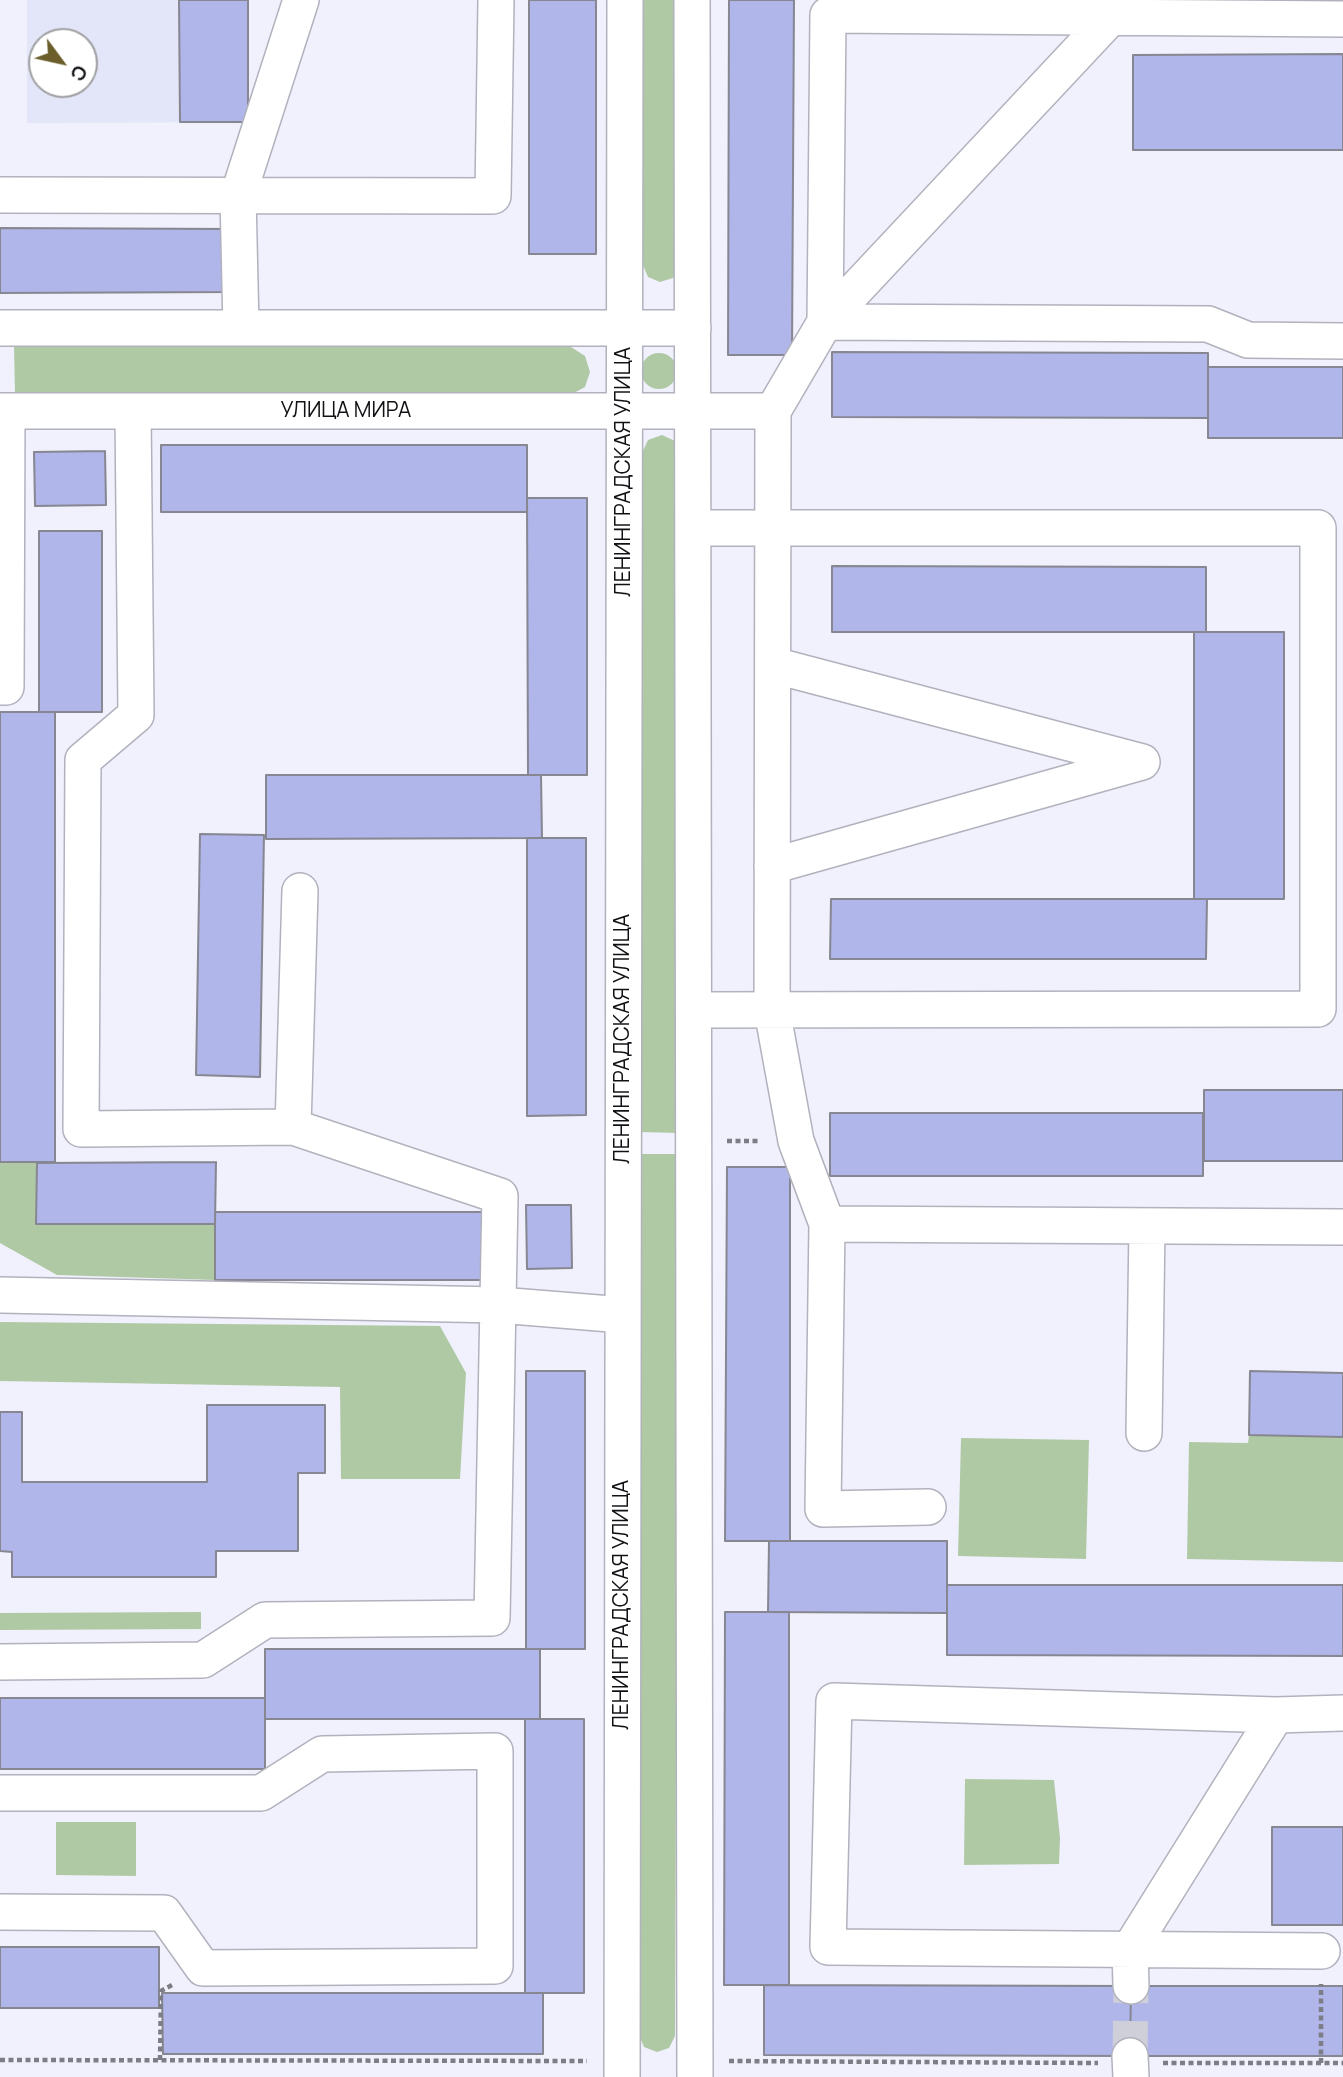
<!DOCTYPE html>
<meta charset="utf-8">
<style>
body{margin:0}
#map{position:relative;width:1343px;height:2077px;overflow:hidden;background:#f0f1fc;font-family:Manrope,sans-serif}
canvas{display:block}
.north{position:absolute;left:28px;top:28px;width:70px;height:70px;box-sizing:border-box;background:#fff;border:2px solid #9fa0a1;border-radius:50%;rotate:123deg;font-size:19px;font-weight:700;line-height:28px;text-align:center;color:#101114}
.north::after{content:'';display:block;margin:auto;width:24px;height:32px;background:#6b5e2b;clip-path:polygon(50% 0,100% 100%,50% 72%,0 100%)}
</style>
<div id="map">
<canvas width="1343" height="2077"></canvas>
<div class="north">С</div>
</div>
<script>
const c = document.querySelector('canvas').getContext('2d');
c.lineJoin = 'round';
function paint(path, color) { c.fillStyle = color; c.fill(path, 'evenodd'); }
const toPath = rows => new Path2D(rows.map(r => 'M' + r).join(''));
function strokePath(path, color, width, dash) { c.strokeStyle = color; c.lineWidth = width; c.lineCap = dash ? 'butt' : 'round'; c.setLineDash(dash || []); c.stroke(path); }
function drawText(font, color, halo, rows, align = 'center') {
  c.font = font + ' Manrope,sans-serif'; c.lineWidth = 6; c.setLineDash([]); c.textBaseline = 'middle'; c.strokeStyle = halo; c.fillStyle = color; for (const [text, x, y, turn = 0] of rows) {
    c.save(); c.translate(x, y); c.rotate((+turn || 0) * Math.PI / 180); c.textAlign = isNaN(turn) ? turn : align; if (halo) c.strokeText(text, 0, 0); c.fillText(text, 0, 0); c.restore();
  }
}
const built = toPath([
 [27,0,248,0,248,122,27,123],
 [42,42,84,42,84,84,42,84]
]);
const green = toPath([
 [642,0,679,0,677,272,673,278,660,282,648,277,642,263],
 [14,345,571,347,585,356,590,372,585,387,570,395,15,394],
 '641 371a18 18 0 1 1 36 0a18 18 0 1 1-36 0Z',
 [662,435,675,441,679,448,678,1133,640,1132,642,453,648,440],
 [640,1154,678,1154,675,2036,669,2048,657,2052,644,2047,638,2033],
 [0,1162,37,1163,37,1224,215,1224,215,1280,57,1275,0,1243],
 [0,1322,440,1326,466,1373,460,1479,341,1479,340,1387,0,1381],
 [1249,1435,1343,1437,1343,1562,1187,1559,1189,1442,1248,1443],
 [961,1438,1089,1440,1086,1559,958,1556],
 [201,1612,201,1629,0,1630,0,1613],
 [965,1779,1054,1780,1060,1838,1059,1864,964,1865],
 [56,1822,136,1822,136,1876,56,1875]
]);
const building = toPath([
 [179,0,248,0,248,122,180,122,179,0],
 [529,0,596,0,596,254,529,254,529,0],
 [729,0,794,0,792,355,728,355,729,0],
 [1343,54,1343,150,1133,150,1133,55,1343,54],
 [0,228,234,229,235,292,0,293,0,228],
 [832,352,1208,353,1208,418,832,417,832,352],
 [1208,367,1343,367,1343,438,1208,438,1208,367],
 [161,445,527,445,527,512,161,512,161,445],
 [105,451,106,505,35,506,34,452,105,451],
 [527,498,587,498,587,775,528,775,527,498],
 [39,531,102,531,102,712,39,712,39,531],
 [832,566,1206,567,1206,632,832,632,832,566],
 [1194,632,1284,632,1284,899,1194,899,1194,632],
 [0,712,55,712,55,1162,0,1162,0,712],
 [266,775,541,775,542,838,266,839,266,775],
 [200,834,264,835,260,1077,196,1075,200,834],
 [527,838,586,838,586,1115,527,1116,527,838],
 [831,899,1207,899,1206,959,830,959,831,899],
 [1204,1090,1343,1090,1343,1161,1204,1161,1204,1090],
 [830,1113,1203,1113,1203,1176,830,1176,830,1113],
 [216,1162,215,1224,36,1224,37,1163,216,1162],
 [727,1167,790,1167,790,1541,725,1541,727,1167],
 [526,1205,571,1205,572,1268,527,1269,526,1205],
 [215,1212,487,1212,487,1280,215,1280,215,1212],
 [526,1371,585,1371,585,1649,526,1649,526,1371],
 [1250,1371,1343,1373,1343,1437,1249,1435,1250,1371],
 [207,1405,325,1405,325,1473,298,1473,298,1551,216,1551,216,1577,12,1577,12,1552,0,1551,0,1412,22,1412,22,1482,207,1482,207,1405],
 [769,1541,947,1541,947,1613,768,1612,769,1541],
 [947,1585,1343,1585,1343,1656,947,1655,947,1585],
 [725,1612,789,1612,789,1985,724,1985,725,1612],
 [265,1649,540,1649,540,1719,265,1719,265,1649],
 [0,1698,265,1698,265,1769,0,1769,0,1698],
 [525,1719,584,1719,584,1993,525,1993,525,1719],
 [1272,1827,1343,1827,1343,1925,1272,1925,1272,1827],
 [0,1947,159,1947,159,2008,0,2008,0,1947],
 [764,1985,1131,1986,1130,2056,764,2055,764,1985],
 [1131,1986,1343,1986,1343,2056,1130,2056,1131,1986],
 [162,1993,543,1993,543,2054,163,2054,162,1993]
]);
const minorTunnel = toPath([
 [1130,2056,1131,1986]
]);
const path = toPath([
 [727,1141,760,1141],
 [0,2060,587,2061],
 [160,2060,161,1991,172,1985],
 [729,2061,1098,2063],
 [1163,2063,1343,2063],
 [1321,2063,1321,1984]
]);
const minor = toPath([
 [692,0,695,2077],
 [0,195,493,196,496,0],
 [825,322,828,15,1343,19],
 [825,322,1208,324,1248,340,1343,341],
 [0,328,693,328],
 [241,328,238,196,301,0],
 [0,411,773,411,825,322,1111,17],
 [773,411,772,1010,796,1141,827,1224,1343,1227],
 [693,528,1318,528,1318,1009,694,1010],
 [0,687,6,687,7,411],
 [772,866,1142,762,773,665],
 [293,1127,300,891],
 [827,1224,823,1509,928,1507],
 [0,1295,499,1305,623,1315],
 [1144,1433,1147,1226],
 [0,1662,203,1660,265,1620,492,1618,500,1196,293,1127,81,1129,83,760,136,715,133,411],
 [1276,1715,834,1701,828,1947,1322,1951],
 [0,1793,261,1793,322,1754,495,1751,495,1966,203,1968,164,1913,0,1912],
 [1131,1986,1130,1949,1276,1715,1343,1713],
 [1130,2056,1131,2077],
 [622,2077,625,0]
]);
const streetNames = [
 ["УЛИЦА МИРА",346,411],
 ["ЛЕНИНГРАДСКАЯ УЛИЦА",624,472,-90],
 ["ЛЕНИНГРАДСКАЯ УЛИЦА",623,1039,-90],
 ["ЛЕНИНГРАДСКАЯ УЛИЦА",622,1605,-90]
];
paint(built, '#e3e5f8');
paint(green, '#b0c9a5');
paint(building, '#b0b5ea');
strokePath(building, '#868791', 2);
strokePath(minorTunnel, '#cecfd9', 35, [35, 18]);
strokePath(minor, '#b1b2bd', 38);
strokePath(path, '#7d7e85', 4.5, [5, 3.5]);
strokePath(minor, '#fff', 35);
drawText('21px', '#101114', '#fff', streetNames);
</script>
